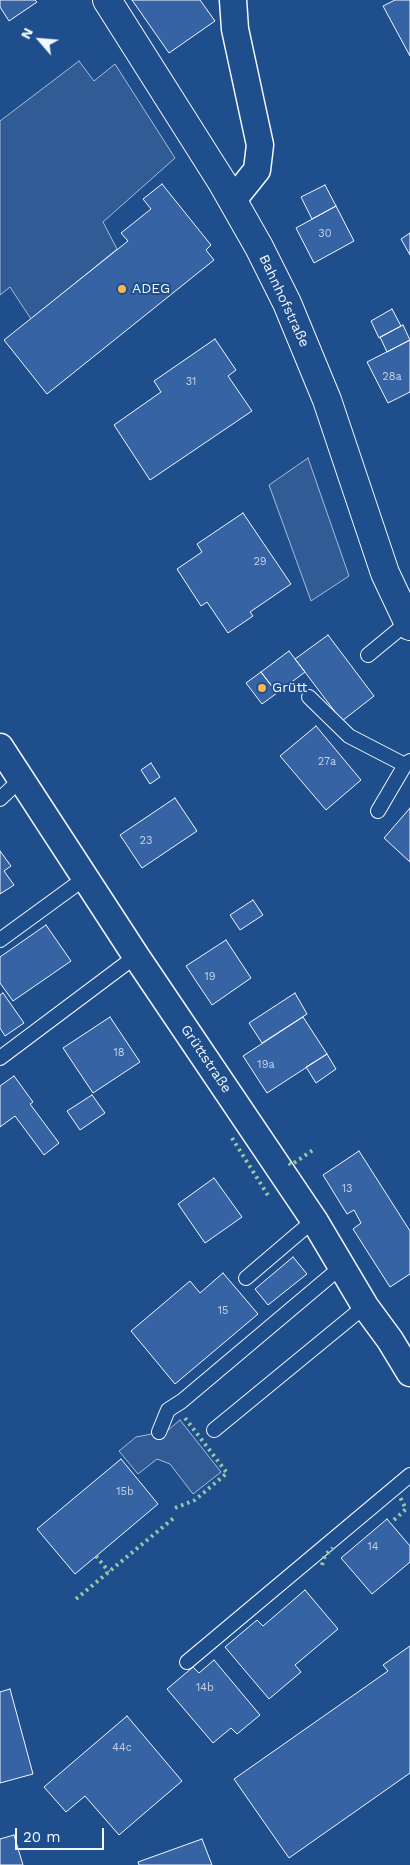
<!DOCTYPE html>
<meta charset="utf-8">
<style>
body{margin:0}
#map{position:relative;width:410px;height:1865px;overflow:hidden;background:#1f4e8c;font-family:"Work Sans",sans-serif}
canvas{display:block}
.north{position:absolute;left:15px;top:15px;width:50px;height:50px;-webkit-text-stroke:4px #1f4e8c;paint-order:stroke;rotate:297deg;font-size:14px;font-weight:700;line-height:20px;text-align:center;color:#f2f6ff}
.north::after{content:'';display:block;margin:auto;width:18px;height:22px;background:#f2f6ff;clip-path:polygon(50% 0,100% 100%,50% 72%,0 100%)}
.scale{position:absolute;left:15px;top:1828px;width:89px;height:22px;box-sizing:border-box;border:2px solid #f2f6ff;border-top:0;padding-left:6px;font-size:15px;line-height:18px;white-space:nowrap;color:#f2f6ff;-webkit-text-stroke:4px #1f4e8c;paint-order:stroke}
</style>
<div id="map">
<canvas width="410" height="1865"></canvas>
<div class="north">N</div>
<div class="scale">20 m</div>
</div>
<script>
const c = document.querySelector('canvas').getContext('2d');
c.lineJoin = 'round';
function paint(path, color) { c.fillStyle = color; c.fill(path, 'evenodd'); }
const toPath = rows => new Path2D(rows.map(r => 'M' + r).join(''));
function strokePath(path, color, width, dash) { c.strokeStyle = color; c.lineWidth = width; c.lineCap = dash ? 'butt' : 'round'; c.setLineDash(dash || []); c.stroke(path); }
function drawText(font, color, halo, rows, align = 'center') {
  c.font = font + ' "Work Sans",sans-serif'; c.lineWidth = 4; c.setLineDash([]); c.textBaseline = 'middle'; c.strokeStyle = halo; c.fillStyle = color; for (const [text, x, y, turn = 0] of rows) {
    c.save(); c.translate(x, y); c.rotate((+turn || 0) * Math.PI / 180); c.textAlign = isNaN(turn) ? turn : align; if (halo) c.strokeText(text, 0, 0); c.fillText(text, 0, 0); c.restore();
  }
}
const parking = toPath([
 [79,61,94,81,115,64,175,158,103,222,117,249,31,319,10,287,0,295,0,121,79,61],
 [308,458,349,576,311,601,269,485,308,458],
 [180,1420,221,1472,193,1494,170,1464,157,1459,138,1474,119,1451,136,1437,167,1431,180,1420]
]);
const building = toPath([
 [0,0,35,0,37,2,9,21,0,7,0,0],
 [132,0,200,0,215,21,169,53,132,0],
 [395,0,410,0,410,56,383,6,395,0],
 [162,184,211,245,206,250,214,260,47,394,4,340,128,241,121,233,151,209,143,199,162,184],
 [325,185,336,206,312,219,301,197,325,185],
 [336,206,354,241,314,263,296,228,336,206],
 [410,233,410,255,401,239,410,233],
 [392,309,401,326,379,338,371,321,392,309],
 [403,325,410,340,387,352,380,337,403,325],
 [215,339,236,370,228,376,252,411,150,480,114,425,161,392,154,381,215,339],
 [410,340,410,392,388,403,367,362,410,340],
 [243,513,291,584,250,612,253,616,228,633,207,602,201,606,177,569,202,552,197,544,243,513],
 [328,635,374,696,342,721,295,659,328,635],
 [289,651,305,672,277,693,261,672,289,651],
 [261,672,277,693,262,704,246,683,261,672],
 [316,726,361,780,326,810,280,756,316,726],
 [151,763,160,777,150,784,141,770,151,763],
 [175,798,197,831,142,868,120,835,175,798],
 [410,808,410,862,384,838,410,808],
 [0,851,11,866,4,871,14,885,0,894,0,851],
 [253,900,263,915,240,930,230,915,253,900],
 [46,925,71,961,13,1001,0,983,0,957,46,925],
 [226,940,251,978,212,1005,186,966,226,940],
 [3,993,24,1023,5,1036,0,1028,0,995,3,993],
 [295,993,307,1014,262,1043,249,1023,295,993],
 [110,1017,140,1062,93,1093,63,1048,110,1017],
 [303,1017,327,1054,267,1093,243,1056,303,1017],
 [327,1054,336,1069,316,1083,306,1067,327,1054],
 [14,1076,33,1102,30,1104,59,1143,44,1155,15,1116,0,1127,0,1086,14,1076],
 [92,1095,105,1113,80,1130,67,1111,92,1095],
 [359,1151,410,1231,410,1274,390,1287,353,1229,361,1223,354,1210,347,1214,323,1175,359,1151],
 [214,1178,242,1217,205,1243,178,1204,214,1178],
 [293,1257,307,1274,268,1305,255,1289,293,1257],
 [223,1273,258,1314,175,1384,131,1331,190,1281,200,1293,223,1273],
 [121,1459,158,1504,75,1574,37,1529,121,1459],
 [387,1519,410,1546,410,1562,372,1594,341,1558,387,1519],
 [305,1590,338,1629,295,1665,301,1672,269,1699,225,1647,257,1620,263,1626,305,1590],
 [410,1646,410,1773,289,1858,234,1779,388,1671,383,1665,410,1646],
 [214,1660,260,1715,237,1734,231,1728,213,1743,167,1689,193,1667,199,1673,214,1660],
 [10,1689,33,1774,0,1783,0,1692,10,1689],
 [127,1716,182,1781,119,1835,85,1796,66,1812,44,1787,127,1716],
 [14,1835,23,1865,0,1865,0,1839,14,1835],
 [202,1839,212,1865,139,1865,138,1862,202,1839]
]);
const lane = toPath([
 [368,655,408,622],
 [309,697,349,736,405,765],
 [0,799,21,779],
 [378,811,405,765,410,761],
 [0,940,85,878],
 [0,1058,136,956],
 [246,1278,314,1220],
 [214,1430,365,1306],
 [159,1432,168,1410,182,1401,341,1267],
 [187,1662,410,1475]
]);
const street = toPath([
 [233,200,257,170,260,145,235,29,233,0],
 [0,747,136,956,314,1220,365,1306,390,1340,410,1373]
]);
const primary = toPath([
 [107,0,222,182,259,247,287,303,327,400,385,573,410,626]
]);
const hedge = toPath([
 [232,1138,269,1197],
 [289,1163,291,1165,313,1150],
 [175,1508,195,1500,227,1473,185,1418],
 [394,1520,406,1509,399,1495],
 [96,1556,109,1572],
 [322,1565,325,1555,333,1548],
 [76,1599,175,1517]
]);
const markers = [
 [122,289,5,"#ffb74d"],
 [262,688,5,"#ffb74d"]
];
const numberNames = [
 ["30",325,234],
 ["28a",392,377],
 ["31",191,382],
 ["29",260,562],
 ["27a",327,762],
 ["23",146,841],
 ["19",210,977],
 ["18",119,1053],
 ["19a",266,1065],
 ["13",347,1189],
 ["15",223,1311],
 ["15b",125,1492],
 ["14",373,1547],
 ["14b",205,1688],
 ["44c",122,1748]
];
const poiNames = [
 ["ADEG",132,289],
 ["Grütt",272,688]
];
const streetNames = [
 ["Bahnhofstraße",284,301,65],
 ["Grüttstraße",206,1059,56]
];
paint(parking, '#305b95');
strokePath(parking, '#a8bbd7', 1);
paint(building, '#3563a3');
strokePath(building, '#f2f6ff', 1);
strokePath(lane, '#f2f6ff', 16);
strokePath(street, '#f2f6ff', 29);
strokePath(primary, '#f2f6ff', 30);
strokePath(lane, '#1f4e8c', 14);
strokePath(street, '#1f4e8c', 26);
strokePath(primary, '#1f4e8c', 28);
strokePath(hedge, '#97c8a6', 4, [2.5, 4]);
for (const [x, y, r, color] of markers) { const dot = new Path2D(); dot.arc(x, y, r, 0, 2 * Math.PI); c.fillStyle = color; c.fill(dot); strokePath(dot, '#1f4e8c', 2); }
drawText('11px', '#c3d1e8', null, numberNames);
drawText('14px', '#f2f6ff', '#1f4e8c', poiNames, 'left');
drawText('14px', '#f2f6ff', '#1f4e8c', streetNames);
</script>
